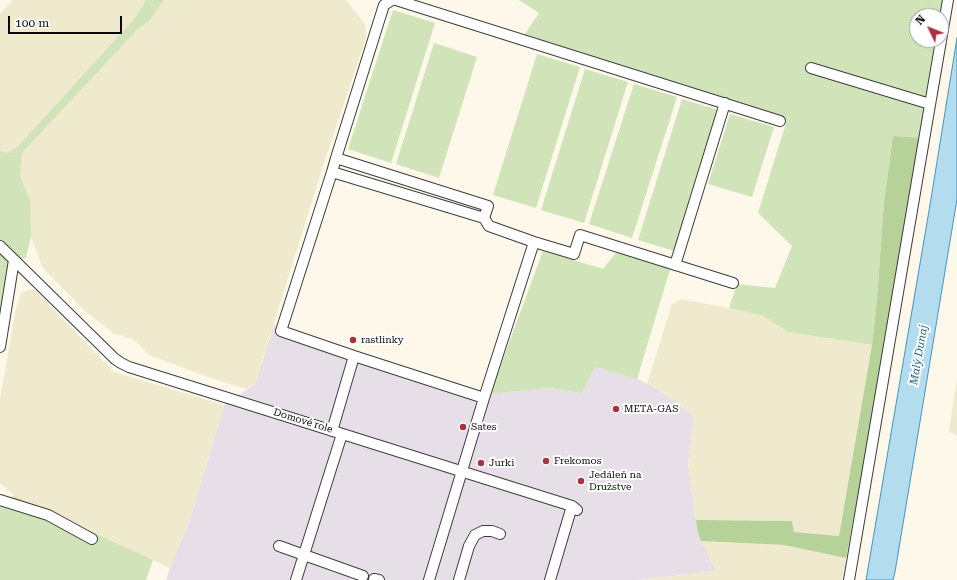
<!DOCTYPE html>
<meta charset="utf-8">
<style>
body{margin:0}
#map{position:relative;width:957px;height:580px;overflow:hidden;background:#fdf8e9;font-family:"Roboto Serif",serif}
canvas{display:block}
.north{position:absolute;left:909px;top:8px;width:40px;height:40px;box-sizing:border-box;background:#fff;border:1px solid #9d9d9d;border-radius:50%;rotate:313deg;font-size:11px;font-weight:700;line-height:16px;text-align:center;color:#0a0a0a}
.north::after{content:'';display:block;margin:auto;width:14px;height:18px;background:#aa3240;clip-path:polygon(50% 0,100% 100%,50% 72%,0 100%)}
.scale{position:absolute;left:8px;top:16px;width:114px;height:18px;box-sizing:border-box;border:2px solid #0a0a0a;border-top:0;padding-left:5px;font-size:12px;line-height:14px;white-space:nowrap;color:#0a0a0a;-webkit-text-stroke:3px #fff;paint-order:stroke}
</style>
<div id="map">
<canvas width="957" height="580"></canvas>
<div class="north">N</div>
<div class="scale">100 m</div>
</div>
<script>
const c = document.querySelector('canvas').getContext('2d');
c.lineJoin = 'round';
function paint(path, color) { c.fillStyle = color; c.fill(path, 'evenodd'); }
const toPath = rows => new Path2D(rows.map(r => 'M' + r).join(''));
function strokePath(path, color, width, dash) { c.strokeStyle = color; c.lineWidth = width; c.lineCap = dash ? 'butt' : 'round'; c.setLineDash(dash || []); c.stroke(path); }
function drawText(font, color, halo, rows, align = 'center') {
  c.font = font + ' "Roboto Serif",serif'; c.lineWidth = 4; c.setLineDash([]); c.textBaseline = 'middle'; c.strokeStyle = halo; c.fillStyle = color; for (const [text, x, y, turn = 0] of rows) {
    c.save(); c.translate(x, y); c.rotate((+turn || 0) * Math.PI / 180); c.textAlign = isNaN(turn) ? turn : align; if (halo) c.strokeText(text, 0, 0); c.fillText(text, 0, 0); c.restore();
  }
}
const industrial = toPath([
 [274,325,490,394,549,388,582,393,595,367,637,379,653,386,672,399,694,417,688,464,698,533,716,571,638,580,166,580,170,568,190,519,224,405,255,384]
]);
const farmland = toPath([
 [13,0,145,0,144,4,134,19,18,146,8,153,0,151,0,14],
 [164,0,346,0,365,24,366,38,323,166,255,384,246,389,211,378,149,355,134,340,113,333,85,311,42,267,31,236,29,201,20,176,22,153,137,30,150,20],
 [28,290,35,290,114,372,224,405,190,519,170,568,15,496,0,483,0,399,15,313,21,293],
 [681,299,729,308,763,316,788,332,872,345,839,536,794,532,792,521,696,520,688,464,694,417,672,399,653,386,647,384,672,304],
 [957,378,957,436,949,431],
 [701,541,784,545,846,558,842,580,638,580,716,571]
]);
const green = toPath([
 [145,0,164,0,150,20,137,30,22,153,20,176,30,201,31,236,26,258,11,261,0,322,0,151,8,153,18,146,134,19,144,4],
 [519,0,946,0,941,16,917,16,917,40,939,40,922,138,893,136,884,202,877,300,872,345,788,332,763,316,729,308,737,284,775,288,792,246,758,213,787,120,523,37,539,13],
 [393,10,435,23,391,163,348,149],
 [434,43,477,57,439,178,396,164],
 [537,54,580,67,536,208,493,195],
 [585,69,628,82,584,223,541,210],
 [634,84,677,97,632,238,589,224],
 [682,99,725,112,681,253,638,240],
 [730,114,774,127,752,197,708,184],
 [619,249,671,266,637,379,595,367,582,393,549,388,490,394,543,251,603,269],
 [15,496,153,560,146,580,0,580,0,500]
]);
const forest = toPath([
 [893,136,922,138,886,347,846,558,784,545,701,541,698,533,696,520,792,521,794,532,839,536,872,345,877,299,884,202]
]);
const water = toPath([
 [957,38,957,199,895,572,893,580,866,580,930,205,957,38]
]);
const minor = toPath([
 [396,0,780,121],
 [811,68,930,104],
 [336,158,384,5,392,0],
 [332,172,336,158,488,206,484,218],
 [534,242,574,254,580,235,733,283],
 [0,246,115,359,121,363,129,367,572,506,577,510],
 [675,265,725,103],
 [0,347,14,260],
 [354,356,484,398],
 [332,431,354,356,281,331,332,172,484,218,489,226,534,242,484,398,429,580],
 [0,500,48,515,92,539],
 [279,546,363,576],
 [374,579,379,580],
 [296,580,342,434],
 [459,580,469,546,475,535,483,531,492,531,500,534],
 [550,580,572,506],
 [849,580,925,134,948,0]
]);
const markers = [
 [353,340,4,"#aa3240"],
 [616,409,4,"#aa3240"],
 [463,427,4,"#aa3240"],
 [546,461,4,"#aa3240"],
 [481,463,4,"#aa3240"],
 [581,481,4,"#aa3240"]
];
const poiNames = [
 ["rastlinky",361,340],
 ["META-GAS",624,409],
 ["Sates",471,427],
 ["Frekomos",554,461],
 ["Jurki",489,463],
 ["Jedáleň na",589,475],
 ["Družstve",589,487]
];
const streetNames = [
 ["Domové role",303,421,17]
];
const waterNames = [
 ["Malý Dunaj",919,355,-80]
];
paint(industrial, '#e7dfe8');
paint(farmland, '#efeacd');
paint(green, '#d1e3b8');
paint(forest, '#b6d299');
paint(water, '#b4dcef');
strokePath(water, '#4395be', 1);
strokePath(minor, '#3d3d3d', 12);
strokePath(minor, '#fff', 10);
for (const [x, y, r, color] of markers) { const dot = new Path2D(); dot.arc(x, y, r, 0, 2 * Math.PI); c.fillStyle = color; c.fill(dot); strokePath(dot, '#fff', 1.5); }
drawText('10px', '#0a0a0a', '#fff', poiNames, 'left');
drawText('10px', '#0a0a0a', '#fff', streetNames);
drawText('italic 11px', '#22658d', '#fff', waterNames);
</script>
